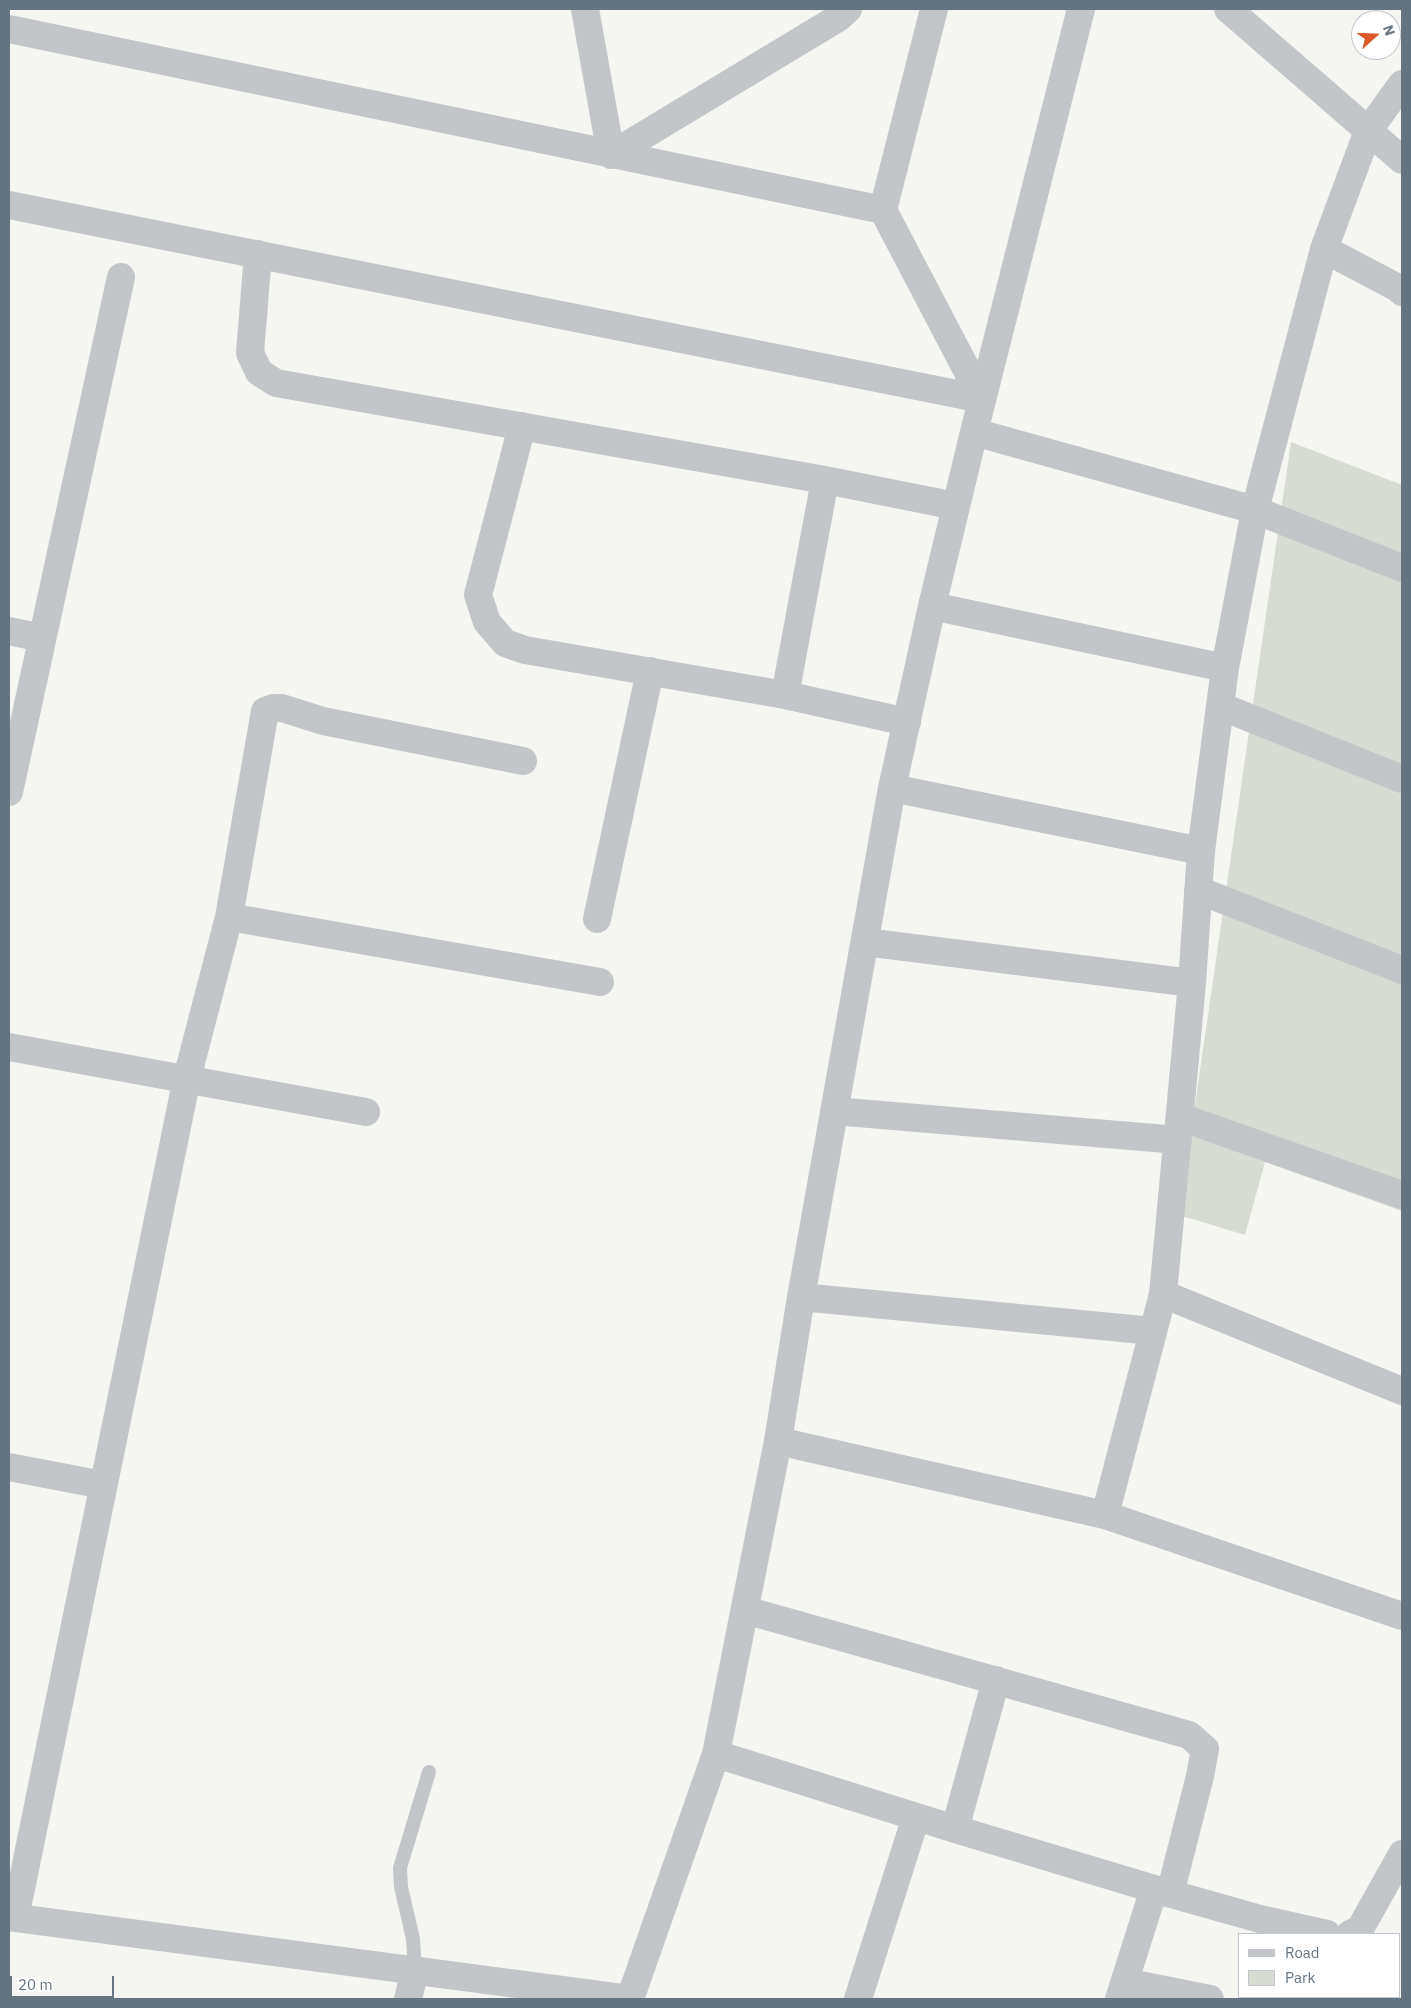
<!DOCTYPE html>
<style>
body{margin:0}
#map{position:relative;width:1411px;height:2008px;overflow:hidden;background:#f5f5f1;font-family:"IBM Plex Sans",sans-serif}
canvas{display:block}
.frame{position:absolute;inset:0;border:10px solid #657481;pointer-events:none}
.legend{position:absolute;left:1238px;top:1933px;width:162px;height:65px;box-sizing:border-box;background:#fff;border:1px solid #c1c7cd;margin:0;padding:6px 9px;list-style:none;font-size:15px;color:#657481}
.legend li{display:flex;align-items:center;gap:10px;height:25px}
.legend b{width:25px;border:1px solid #c1c7cd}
.north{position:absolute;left:1351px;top:10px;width:50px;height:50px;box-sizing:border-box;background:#fff;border:1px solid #c1c7cd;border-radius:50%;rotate:70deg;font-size:14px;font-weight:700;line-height:20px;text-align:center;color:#657481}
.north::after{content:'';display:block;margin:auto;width:18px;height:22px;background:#dd5829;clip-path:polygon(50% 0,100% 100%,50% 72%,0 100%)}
.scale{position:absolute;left:10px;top:1976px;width:104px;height:22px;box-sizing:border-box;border:2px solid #657481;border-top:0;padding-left:6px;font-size:15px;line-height:18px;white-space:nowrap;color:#657481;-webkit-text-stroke:4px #fff;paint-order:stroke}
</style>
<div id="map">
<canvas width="1411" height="2008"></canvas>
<div class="frame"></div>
<ul class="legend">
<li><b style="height:6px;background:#c3c6c9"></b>Road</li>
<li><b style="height:14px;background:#d6dcd2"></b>Park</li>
</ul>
<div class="north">N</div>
<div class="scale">20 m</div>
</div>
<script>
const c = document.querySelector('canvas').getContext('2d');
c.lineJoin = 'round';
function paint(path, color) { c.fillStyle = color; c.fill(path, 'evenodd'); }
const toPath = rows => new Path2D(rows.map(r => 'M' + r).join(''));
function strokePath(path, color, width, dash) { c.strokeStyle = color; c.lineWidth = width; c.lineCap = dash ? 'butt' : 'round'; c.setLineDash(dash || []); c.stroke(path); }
const green = toPath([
 [1291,442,1402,485,1402,1211,1265,1162,1245,1235,1179,1215]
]);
const service = toPath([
 [415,1970,413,1939,401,1887,400,1868,429,1772]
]);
const minor = toPath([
 [585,9,611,155,838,18,848,9],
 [934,9,883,210,982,399],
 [1228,9,1402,160],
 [9,29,883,210],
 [9,205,982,399],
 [1324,249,1396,287,1402,292],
 [258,254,250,353,259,372,276,383,825,480,956,506],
 [522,426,478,595,487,622,505,643,525,650,785,695,907,722],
 [974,432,1255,510,1402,568],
 [932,606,1225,668],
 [9,631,42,638],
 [785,695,825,480],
 [1220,706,1402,779],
 [892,788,1201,851],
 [9,792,121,277],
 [1198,890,1402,970],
 [229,917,600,982],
 [597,919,650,671],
 [865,942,1192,983],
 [9,1047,366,1112],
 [834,1111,1178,1140],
 [1180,1117,1402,1195],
 [1163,1294,1402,1391],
 [801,1297,1153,1331],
 [778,1441,1105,1515,1402,1616],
 [9,1467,103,1485],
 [1105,1515,1163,1294,1192,983,1201,851,1225,668,1255,510,1324,249,1368,131,1402,84],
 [745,1610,1189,1735,1205,1749,1200,1776,1170,1894],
 [716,1754,955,1829,1154,1889,1260,1919,1327,1934],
 [955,1829,996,1680],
 [9,1917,630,1999],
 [15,1918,187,1078,229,917,265,711,273,708,282,708,323,721,523,761],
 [1350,1934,1360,1929,1402,1854],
 [1125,1982,1210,1999],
 [408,1999,415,1970],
 [630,1999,716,1754,778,1441,801,1297,892,788,932,606,974,432,1081,9],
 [858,1999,916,1817],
 [1119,1999,1154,1889]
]);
paint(green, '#d6dcd2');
strokePath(service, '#c3c6c9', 14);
strokePath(minor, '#c3c6c9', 28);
</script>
